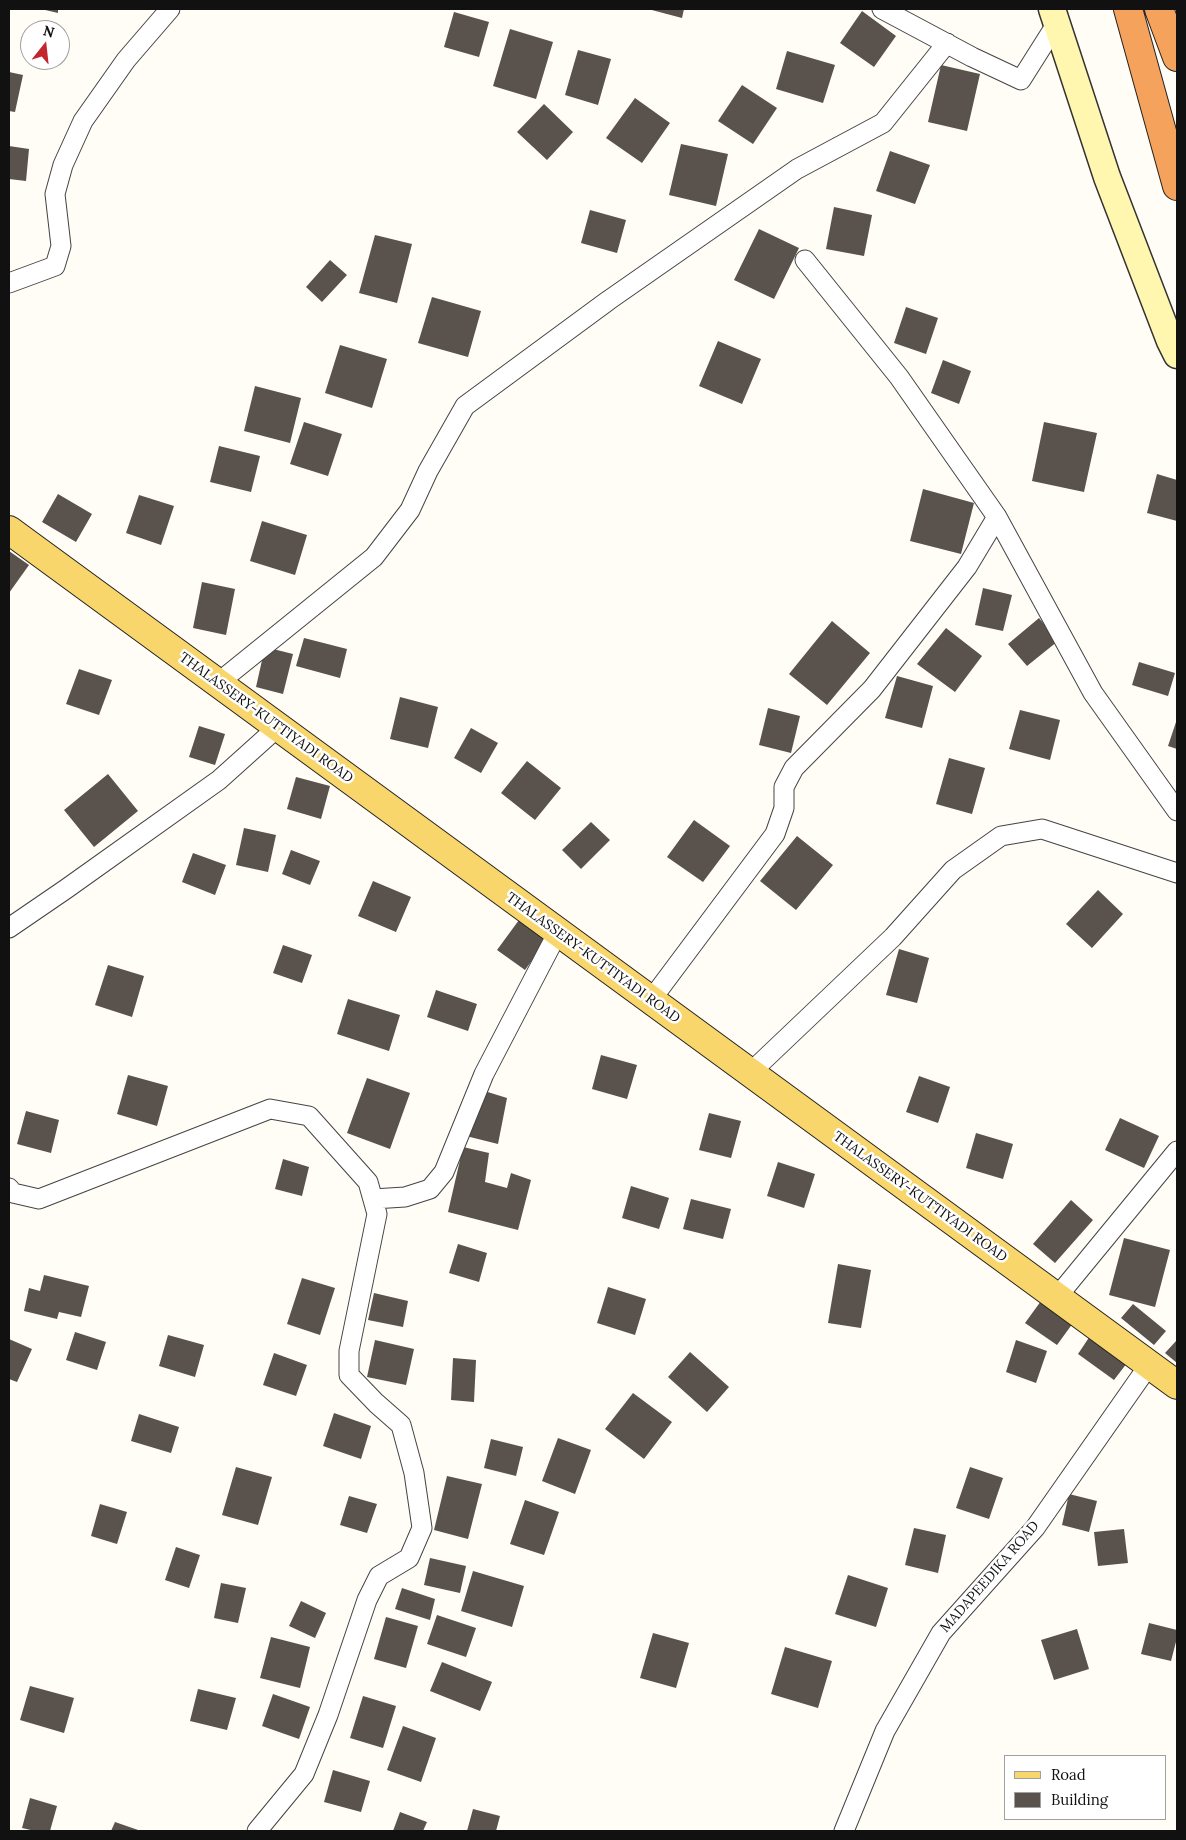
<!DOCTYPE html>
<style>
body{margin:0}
#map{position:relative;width:1186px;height:1840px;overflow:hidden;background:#fffdf5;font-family:Lora,serif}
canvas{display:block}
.frame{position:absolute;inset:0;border:10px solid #111;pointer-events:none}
.legend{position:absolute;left:1004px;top:1755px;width:162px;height:65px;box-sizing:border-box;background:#fff;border:1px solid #a0a0a0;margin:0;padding:6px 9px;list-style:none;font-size:15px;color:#111}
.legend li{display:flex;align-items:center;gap:10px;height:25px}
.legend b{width:25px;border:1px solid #a0a0a0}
.north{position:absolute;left:20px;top:20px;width:50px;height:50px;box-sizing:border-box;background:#fff;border:1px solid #a0a0a0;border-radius:50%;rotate:16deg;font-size:14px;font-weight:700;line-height:20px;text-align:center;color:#111}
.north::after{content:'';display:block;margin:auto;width:18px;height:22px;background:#c4262e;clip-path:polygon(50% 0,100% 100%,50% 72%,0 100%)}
</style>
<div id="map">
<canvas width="1186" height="1840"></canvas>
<div class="frame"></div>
<ul class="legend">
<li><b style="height:6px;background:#f9d66b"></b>Road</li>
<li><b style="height:14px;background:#5a524d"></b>Building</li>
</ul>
<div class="north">N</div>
</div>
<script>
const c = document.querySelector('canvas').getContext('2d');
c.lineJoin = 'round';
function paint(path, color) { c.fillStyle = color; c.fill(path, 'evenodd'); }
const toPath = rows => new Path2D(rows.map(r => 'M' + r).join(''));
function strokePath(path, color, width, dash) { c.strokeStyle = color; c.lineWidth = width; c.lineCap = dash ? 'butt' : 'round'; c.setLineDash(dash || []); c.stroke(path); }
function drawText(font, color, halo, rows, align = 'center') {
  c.font = font + ' Lora,serif'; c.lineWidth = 5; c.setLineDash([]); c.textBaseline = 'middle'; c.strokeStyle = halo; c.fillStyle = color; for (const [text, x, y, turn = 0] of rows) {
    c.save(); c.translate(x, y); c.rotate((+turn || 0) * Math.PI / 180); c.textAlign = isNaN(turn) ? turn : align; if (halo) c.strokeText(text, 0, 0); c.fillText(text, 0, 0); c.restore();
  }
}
const building = toPath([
 [41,9,58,9,58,13],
 [648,9,684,9,682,18],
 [862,11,896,36,874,67,840,43],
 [454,12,489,22,479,57,444,47],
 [510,29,553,42,536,99,493,86],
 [578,50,611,59,598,105,565,95],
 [787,51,835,65,823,103,776,89],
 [941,65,980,74,967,131,928,122],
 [9,72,23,75,15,112,9,111],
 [742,85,777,108,753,144,718,121],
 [635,98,670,123,642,163,606,138],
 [544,104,573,132,547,160,517,132],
 [681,144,728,154,716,206,669,195],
 [9,146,29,149,26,181,9,179],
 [890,151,930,165,915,204,876,191],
 [834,207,872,215,864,256,826,249],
 [590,210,626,220,617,253,581,243],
 [759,229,799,248,774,299,734,280],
 [375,235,412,244,397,303,359,293],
 [330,260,347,275,322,302,306,287],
 [432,297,481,311,468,357,418,343],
 [906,307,938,318,926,354,894,343],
 [718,341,761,359,742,404,699,386],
 [340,345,387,359,372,408,325,393],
 [943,360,971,371,959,404,931,393],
 [255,386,301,398,290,443,244,431],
 [304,422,342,434,328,476,290,464],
 [1044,422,1097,433,1084,492,1032,481],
 [219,446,260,456,251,492,210,482],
 [1157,474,1177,480,1177,521,1147,513],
 [923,489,974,503,961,554,910,541],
 [58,494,92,514,76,542,42,522],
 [139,495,174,506,161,545,126,533],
 [262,521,307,535,295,575,250,561],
 [9,551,29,565,9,593],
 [202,582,235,589,226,635,193,628],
 [983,588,1012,595,1003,631,975,625],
 [1039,618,1058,641,1027,666,1008,644],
 [832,621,870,653,827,705,789,674],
 [946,628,982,656,955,692,917,664],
 [304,638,347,649,340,678,296,666],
 [265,647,293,654,283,694,256,687],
 [1139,662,1175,673,1168,696,1132,685],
 [79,669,112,680,99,715,66,704],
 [897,676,933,686,922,728,885,718],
 [400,697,438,707,428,748,390,739],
 [768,708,800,716,791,753,759,745],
 [1020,710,1060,720,1050,760,1009,749],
 [1177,719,1177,749,1168,746],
 [199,726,225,734,215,765,189,757],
 [471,728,498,743,481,773,454,758],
 [949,758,985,768,972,814,936,804],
 [527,761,561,788,535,820,501,793],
 [108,774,138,811,94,847,64,810],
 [296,777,330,786,321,819,287,809],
 [694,820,730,846,703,882,667,857],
 [591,822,610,840,581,869,562,850],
 [244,828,276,835,268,872,236,865],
 [797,836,833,865,796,910,760,881],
 [291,850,320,861,310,885,282,874],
 [193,853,226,865,215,895,182,882],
 [373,881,411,897,396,932,358,916],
 [1098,890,1123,914,1092,948,1066,924],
 [519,920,546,941,525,970,497,950],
 [283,945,312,955,302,983,273,973],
 [899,949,929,958,917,1003,886,995],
 [108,965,144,976,132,1017,95,1005],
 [436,990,477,1004,468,1031,427,1017],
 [348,999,400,1015,389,1051,337,1034],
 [601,1055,637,1065,627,1099,592,1089],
 [128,1075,168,1086,157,1126,117,1114],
 [919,1076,950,1087,938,1123,906,1112],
 [367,1078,410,1093,390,1149,347,1133],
 [478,1089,507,1098,498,1144,466,1136],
 [26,1111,59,1120,51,1153,17,1144],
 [709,1113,741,1121,731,1158,699,1150],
 [1120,1118,1159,1136,1144,1168,1105,1150],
 [976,1133,1013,1144,1003,1179,966,1168],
 [463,1147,489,1153,485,1182,507,1188,511,1173,531,1180,518,1230,448,1212],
 [283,1159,309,1167,302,1196,275,1189],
 [778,1162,815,1174,804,1208,767,1196],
 [631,1186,669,1198,659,1229,622,1218],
 [691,1199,731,1209,723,1239,683,1229],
 [1071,1200,1093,1220,1055,1263,1033,1244],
 [1124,1238,1170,1250,1155,1307,1109,1295],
 [458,1244,487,1253,479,1282,449,1273],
 [838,1264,871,1270,861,1328,828,1323],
 [44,1275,89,1286,81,1317,59,1312,57,1319,24,1311,29,1288,40,1291],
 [302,1278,335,1288,320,1335,287,1324],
 [608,1287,646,1299,635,1335,597,1323],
 [374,1293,408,1301,403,1327,368,1320],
 [1041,1301,1073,1323,1057,1345,1025,1323],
 [1133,1304,1166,1331,1154,1345,1121,1318],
 [75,1332,106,1342,97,1370,66,1360],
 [168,1335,204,1345,195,1377,159,1366],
 [1090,1336,1127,1363,1114,1380,1078,1354],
 [9,1339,32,1349,17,1382,9,1379],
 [375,1340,414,1349,406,1385,367,1377],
 [1016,1340,1047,1351,1036,1383,1006,1372],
 [1176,1341,1177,1342,1177,1363,1165,1353],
 [690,1352,729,1387,707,1412,668,1377],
 [274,1353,307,1365,296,1396,263,1385],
 [453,1358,476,1360,474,1402,451,1400],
 [633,1393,672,1422,644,1459,605,1429],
 [334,1413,371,1426,361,1459,323,1446],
 [139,1414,179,1427,171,1453,131,1441],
 [558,1438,591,1450,575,1494,542,1481],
 [491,1439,523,1447,516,1476,484,1468],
 [236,1467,272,1477,258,1525,222,1515],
 [970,1467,1003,1478,989,1519,956,1508],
 [447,1476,482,1484,468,1539,434,1530],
 [1069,1494,1097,1501,1089,1532,1062,1525],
 [349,1496,377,1504,367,1533,340,1525],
 [525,1500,559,1512,544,1555,510,1544],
 [100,1504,127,1512,117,1544,91,1536],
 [914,1528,946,1535,938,1573,905,1565],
 [1124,1529,1128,1563,1098,1566,1094,1532],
 [176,1547,200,1555,189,1588,165,1580],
 [430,1558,466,1566,460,1593,424,1585],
 [473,1571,524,1586,512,1627,461,1611],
 [848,1575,888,1588,876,1627,835,1614],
 [221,1583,246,1588,238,1623,214,1618],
 [402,1588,435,1599,430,1620,395,1609],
 [301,1601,326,1613,315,1638,289,1626],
 [437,1615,476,1628,466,1657,427,1644],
 [386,1617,418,1626,406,1668,374,1659],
 [1149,1623,1177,1630,1177,1638,1171,1661,1141,1654],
 [1077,1629,1089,1669,1054,1680,1041,1640],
 [653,1633,689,1643,676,1688,640,1678],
 [271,1637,310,1647,300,1688,260,1678],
 [785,1647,832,1661,818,1708,771,1694],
 [442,1662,492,1682,480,1711,430,1691],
 [30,1686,74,1698,64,1733,20,1720],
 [198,1689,236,1698,227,1730,190,1721],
 [273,1694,310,1707,299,1739,262,1726],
 [363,1696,396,1706,383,1748,350,1738],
 [403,1726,436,1738,421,1782,387,1770],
 [333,1770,370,1781,361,1812,324,1802],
 [30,1798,57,1806,50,1831,35,1831,22,1828],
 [473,1809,500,1816,496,1831,467,1831],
 [400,1812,427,1822,423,1831,393,1831],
 [115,1822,141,1831,111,1831]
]);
const street = toPath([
 [882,9,972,57,1021,80,1057,23],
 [805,260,899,377,997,517,1093,693,1177,811],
 [9,283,55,266,61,246,55,194,63,165,83,121,126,60,170,9],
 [218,683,374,557,410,510,428,471,465,406,609,300,797,169,883,123,947,43],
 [9,928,66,889,219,780,278,727],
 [651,1000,775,834,784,808,784,787,794,768,872,689,967,567,997,517],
 [750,1073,893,937,953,870,1001,836,1042,829,1177,873],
 [9,1188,13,1193,39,1199,270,1109,309,1116,368,1182,377,1214,349,1351,349,1375,376,1403,401,1425,414,1473,422,1528,409,1558,379,1576,367,1600,328,1715,304,1774,257,1831],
 [373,1199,405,1197,430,1189,444,1172,484,1074,558,932],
 [1057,1297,1177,1151],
 [844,1831,885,1731,941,1633,1035,1528,1149,1365]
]);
const secondary = toPath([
 [1052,9,1107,177,1170,341,1177,355]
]);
const primary = toPath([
 [9,530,1177,1385]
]);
const highway = toPath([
 [1128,9,1177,186],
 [1159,9,1177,57]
]);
const streetNames = [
 ["THALASSERY-KUTTIYADI ROAD",266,718,36],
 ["THALASSERY-KUTTIYADI ROAD",593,958,36],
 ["THALASSERY-KUTTIYADI ROAD",920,1197,36],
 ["MADAPEEDIKA ROAD",990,1577,-49]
];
paint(building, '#5a524d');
strokePath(street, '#444', 21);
strokePath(secondary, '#333', 29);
strokePath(primary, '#222', 30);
strokePath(highway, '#222', 30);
strokePath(street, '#fff', 19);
strokePath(secondary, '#fff6b0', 26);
strokePath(primary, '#f9d66b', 28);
strokePath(highway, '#f5a25d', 28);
drawText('14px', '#111', '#fff', streetNames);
</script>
